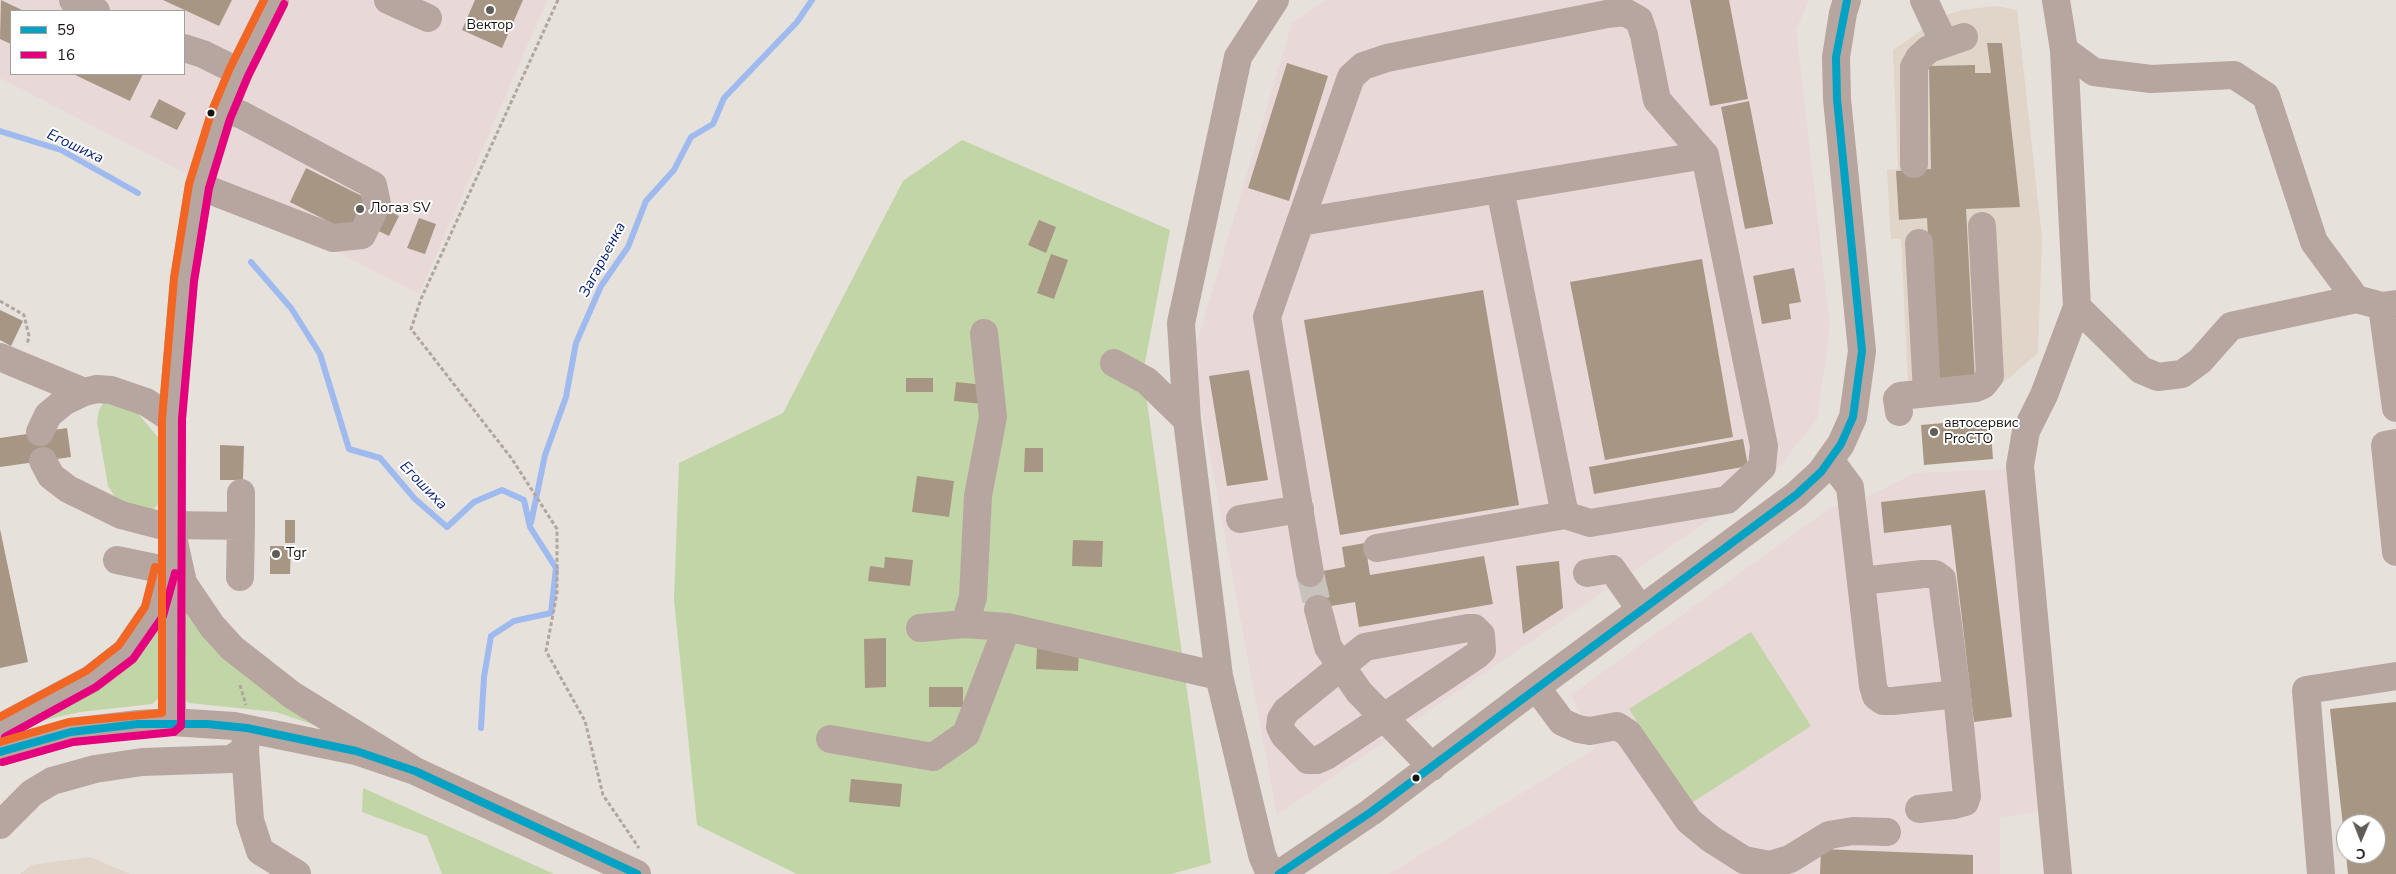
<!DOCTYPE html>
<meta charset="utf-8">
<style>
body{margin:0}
#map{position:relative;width:2396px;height:874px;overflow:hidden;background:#e7e1db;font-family:"Nunito Sans",sans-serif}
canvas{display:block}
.legend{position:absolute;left:10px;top:10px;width:175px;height:65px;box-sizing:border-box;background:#fff;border:1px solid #a3a19f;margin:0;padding:6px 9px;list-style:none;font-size:15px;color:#181410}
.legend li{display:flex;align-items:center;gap:10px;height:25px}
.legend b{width:25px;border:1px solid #a3a19f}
.north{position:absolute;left:2336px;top:814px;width:50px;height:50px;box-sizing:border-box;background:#fff;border:1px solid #a3a19f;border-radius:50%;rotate:181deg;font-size:14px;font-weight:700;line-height:20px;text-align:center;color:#181410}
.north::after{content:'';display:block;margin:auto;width:18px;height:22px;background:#605c57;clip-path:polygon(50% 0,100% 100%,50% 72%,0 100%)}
</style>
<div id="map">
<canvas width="2396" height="874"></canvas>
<ul class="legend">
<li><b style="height:6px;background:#01a2c4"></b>59</li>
<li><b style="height:6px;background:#e5007d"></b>16</li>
</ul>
<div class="north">С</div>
</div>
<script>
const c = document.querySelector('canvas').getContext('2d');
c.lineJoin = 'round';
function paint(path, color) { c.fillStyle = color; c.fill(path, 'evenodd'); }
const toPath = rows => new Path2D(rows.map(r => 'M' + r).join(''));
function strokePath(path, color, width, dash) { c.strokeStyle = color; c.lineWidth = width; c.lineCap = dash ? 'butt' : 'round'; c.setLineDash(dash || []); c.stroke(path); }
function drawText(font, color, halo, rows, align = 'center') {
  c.font = font + ' "Nunito Sans",sans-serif'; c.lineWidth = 4; c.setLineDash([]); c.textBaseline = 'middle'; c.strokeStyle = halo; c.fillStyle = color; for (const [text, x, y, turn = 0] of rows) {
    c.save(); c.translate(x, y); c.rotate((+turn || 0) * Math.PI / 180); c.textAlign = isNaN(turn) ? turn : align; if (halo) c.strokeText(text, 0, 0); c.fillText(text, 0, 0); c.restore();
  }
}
const built = toPath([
 [1995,6,2017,10,2042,238,2038,353,1995,390,1909,399,1901,239,1891,239,1887,170,1898,169,1893,50,1942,16,1962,10],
 [90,857,130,874,20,874,31,865]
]);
const industrial = toPath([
 [0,0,547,0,419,294,0,78],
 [11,11,184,11,184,74,11,74],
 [1326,0,1809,0,1796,29,1830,328,1817,419,1770,478,1277,815,1192,359,1292,23],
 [2009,469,2039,811,2000,818,2000,874,1389,874,1596,748,1571,695,1830,508,1872,495,1915,473]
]);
const green = toPath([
 [962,140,1170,230,1143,373,1211,863,1171,874,797,874,697,825,674,600,679,463,783,413,903,181],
 [104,402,133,407,160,440,159,503,152,511,117,500,108,486,97,422,99,410],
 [185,605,315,720,314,725,276,712,189,703,183,698],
 [161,623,160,697,152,704,80,712,36,722],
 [1751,632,1811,726,1690,804,1629,709],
 [363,788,554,874,442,874,427,836,362,812]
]);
const stream = toPath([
 [0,131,61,150,138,193],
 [251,262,291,308,320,354,349,449,380,458,415,499,447,527,474,502,502,490,524,500,530,527,556,568,551,613,514,621,491,636,484,677,481,728],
 [531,523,545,455,566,397,576,343,601,286,628,247,646,201,674,170,691,137,713,124,724,98,797,22,812,0]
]);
const building = toPath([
 [1,0,24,11,11,11,11,44,0,39],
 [163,0,232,0,219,26],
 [475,0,523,0,502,48,462,30],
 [1690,0,1729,0,1748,99,1710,106],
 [1987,43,2002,43,2020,207,1966,209,1975,381,1936,383,1927,218,1899,220,1896,171,1931,169,1929,66,1975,65,1975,73,1991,73],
 [1287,63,1328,76,1289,201,1248,188],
 [73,74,143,74,130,101],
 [159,99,186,113,177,130,150,117],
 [1749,101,1773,224,1745,229,1721,107],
 [306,168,372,201,357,236,290,202],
 [379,206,399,216,389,236,368,226],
 [419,218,436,224,425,254,407,248],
 [1039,220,1056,227,1046,253,1028,245],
 [1051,254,1068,260,1054,299,1037,293],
 [1702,259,1733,437,1605,460,1570,282],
 [1794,268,1801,302,1789,304,1791,319,1762,324,1753,276],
 [1483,290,1519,505,1340,535,1304,320],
 [0,310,23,321,11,346,0,340],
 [1249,370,1268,480,1227,486,1209,376],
 [906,378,933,378,933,392,906,392],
 [956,382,984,385,982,404,954,401],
 [1990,419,1993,459,1924,465,1921,425],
 [67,428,71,457,0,467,0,438],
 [1743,439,1748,466,1594,494,1589,467],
 [220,445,244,446,243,480,220,480],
 [1025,448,1043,448,1043,472,1024,472],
 [917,476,954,481,949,517,912,512],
 [1985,490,2012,717,1974,722,1951,525,1884,533,1881,502],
 [285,520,295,520,295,543,285,543],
 [0,529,28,662,0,668],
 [1073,540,1103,541,1102,567,1072,566],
 [1365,543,1370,575,1484,556,1493,604,1359,627,1355,602,1307,610,1300,575,1345,567,1342,547],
 [270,546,291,546,290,574,270,574],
 [885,557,913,560,910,586,868,581,870,566,884,568],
 [1559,561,1563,608,1523,634,1516,566],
 [886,638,886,687,865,688,864,639],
 [1037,648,1079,650,1078,671,1036,669],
 [929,687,963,687,963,707,929,707],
 [2396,702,2396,874,2348,874,2346,854,2376,854,2376,824,2346,824,2345,844,2330,709],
 [851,779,902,784,900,807,849,802],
 [1821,849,1973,855,1973,874,1820,874]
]);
const minorTunnel = toPath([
 [1310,573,1318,609]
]);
const path = toPath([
 [558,0,421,299,411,329,512,459,557,529,557,593,546,651,585,721,603,795,639,848],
 [0,301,24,315,29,336,27,345],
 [240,685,246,705]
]);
const minor = toPath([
 [73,0,96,11],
 [388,0,428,18],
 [1924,0,1944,43],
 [2056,0,2064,50,2094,72,2151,79,2234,75,2266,96,2314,242,2356,299,2382,306,2396,304],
 [184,48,203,54,239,72],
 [1914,164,1914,67,1919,58,1929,49,1964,37],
 [199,186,333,238,362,235,377,204,373,185,242,115,224,108],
 [1300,222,1705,155],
 [1919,243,1927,393],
 [2382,306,2396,408],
 [2077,307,2141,370,2158,377,2182,374,2200,361,2231,326,2356,299],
 [0,357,84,392],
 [1114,363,1147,381,1187,420],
 [1899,412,1897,399,1900,396,1976,388,1983,385,1990,376,1982,226],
 [40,432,48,415,65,401,84,392,97,389,111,390,146,402,172,419],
 [2396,443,2385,445,2396,552],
 [1830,460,1850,487,1873,686,1876,696,1883,701,1893,701,1957,694,1967,796,1965,802,1954,805,1919,809],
 [43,461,51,476,68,489,121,515,171,528,183,583,212,626,232,648,292,695,415,771],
 [1240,519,1300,509],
 [171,525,241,526,240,577],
 [241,526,241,493],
 [1377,548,1565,515],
 [117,560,165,570],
 [1310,573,1267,317,1351,77,1363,66,1387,58,1607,14,1625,12,1639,20,1644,35,1657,100,1705,155,1764,446,1762,467,1727,500,1590,523,1565,515,1500,189],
 [1587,573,1612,569,1641,610],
 [1861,581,1923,574,1935,574,1942,579,1957,694],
 [1318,609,1328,647,1359,692,1432,767],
 [965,624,973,597,978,496,993,417,984,333],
 [920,628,965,624,1007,627,1219,676],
 [1468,628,1474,628,1481,635,1482,650,1477,655,1326,756,1317,760,1308,760,1284,735,1280,727,1281,719,1286,711,1365,647,1468,628],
 [1536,687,1562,722,1578,729,1590,731,1617,726,1628,733,1689,821,1711,839,1744,860,1770,865,1790,859,1829,835,1853,831,1887,832],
 [172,722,234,726,356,751,415,771,637,874],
 [246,735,245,750,250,820,260,851,297,874],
 [830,739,933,757,966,734,1007,627],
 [0,825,32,793,52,781,95,769,142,762,231,759,245,750],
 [1270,874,1262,855,1219,676,1187,420,1181,323,1238,57,1275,0],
 [1279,874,1371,812,1536,687,1796,495,1821,472,1841,444,1853,417,1862,351,1837,99,1836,57,1843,13,1847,0],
 [2058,874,2020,466,2026,431,2044,395,2077,307,2064,50],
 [2321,874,2306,690,2396,676]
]);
const major = toPath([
 [0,728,91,679,126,652,154,611,164,576],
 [0,752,71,732,138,724,172,722,172,419,184,280,199,186,221,116,239,72,275,0]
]);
const bus1 = toPath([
 [0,752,71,732,138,724,207,724,247,728,356,751,415,771,637,874],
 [1279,874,1371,812,1796,495,1821,472,1841,444,1853,417,1862,351,1837,99,1836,57,1847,0]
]);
const bus2 = toPath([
 [5,737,96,687,133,659,163,616,175,573],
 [3,762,73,742,174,732,181,726,182,419,194,281,209,188,230,119,248,76,284,4]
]);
const bus3 = toPath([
 [0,717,86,671,119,645,145,607,155,567],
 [0,742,69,722,162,713,162,419,174,278,189,184,211,113,230,68,264,0]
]);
const markers = [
 [490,10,5,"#605c57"],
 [211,113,4.5,"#181410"],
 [360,209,5,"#605c57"],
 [1934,432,5,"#605c57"],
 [276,554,5,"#605c57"],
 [1416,778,4.5,"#181410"]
];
const poiNames = [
 ["Вектор",490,26,"center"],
 ["Логаз SV",370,209],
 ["автосервис",1944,424],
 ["ProСТО",1944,440],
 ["Tgr",286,554]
];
const waterNames = [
 ["Егошиха",75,147,25],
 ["Загарьенка",603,260,-62],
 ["Егошиха",423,486,46]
];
paint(built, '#e1d4c8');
paint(industrial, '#e9d8d8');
paint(green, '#c2d5a6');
strokePath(stream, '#9fbaef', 6);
paint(building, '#a79684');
strokePath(minorTunnel, '#c8c2bd', 28, [28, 14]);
strokePath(path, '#b1a59f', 3, [4, 2.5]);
strokePath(minor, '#b7a59f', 28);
strokePath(major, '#b6a69f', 28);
strokePath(bus1, '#01a2c4', 8);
strokePath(bus2, '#e5007d', 8);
strokePath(bus3, '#f26522', 8);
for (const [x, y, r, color] of markers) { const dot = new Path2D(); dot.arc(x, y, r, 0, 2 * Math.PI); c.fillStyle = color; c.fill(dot); strokePath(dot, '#fff', 2); }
drawText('14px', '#181410', '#fff', poiNames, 'left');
drawText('italic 15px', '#001d75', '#fff', waterNames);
</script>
